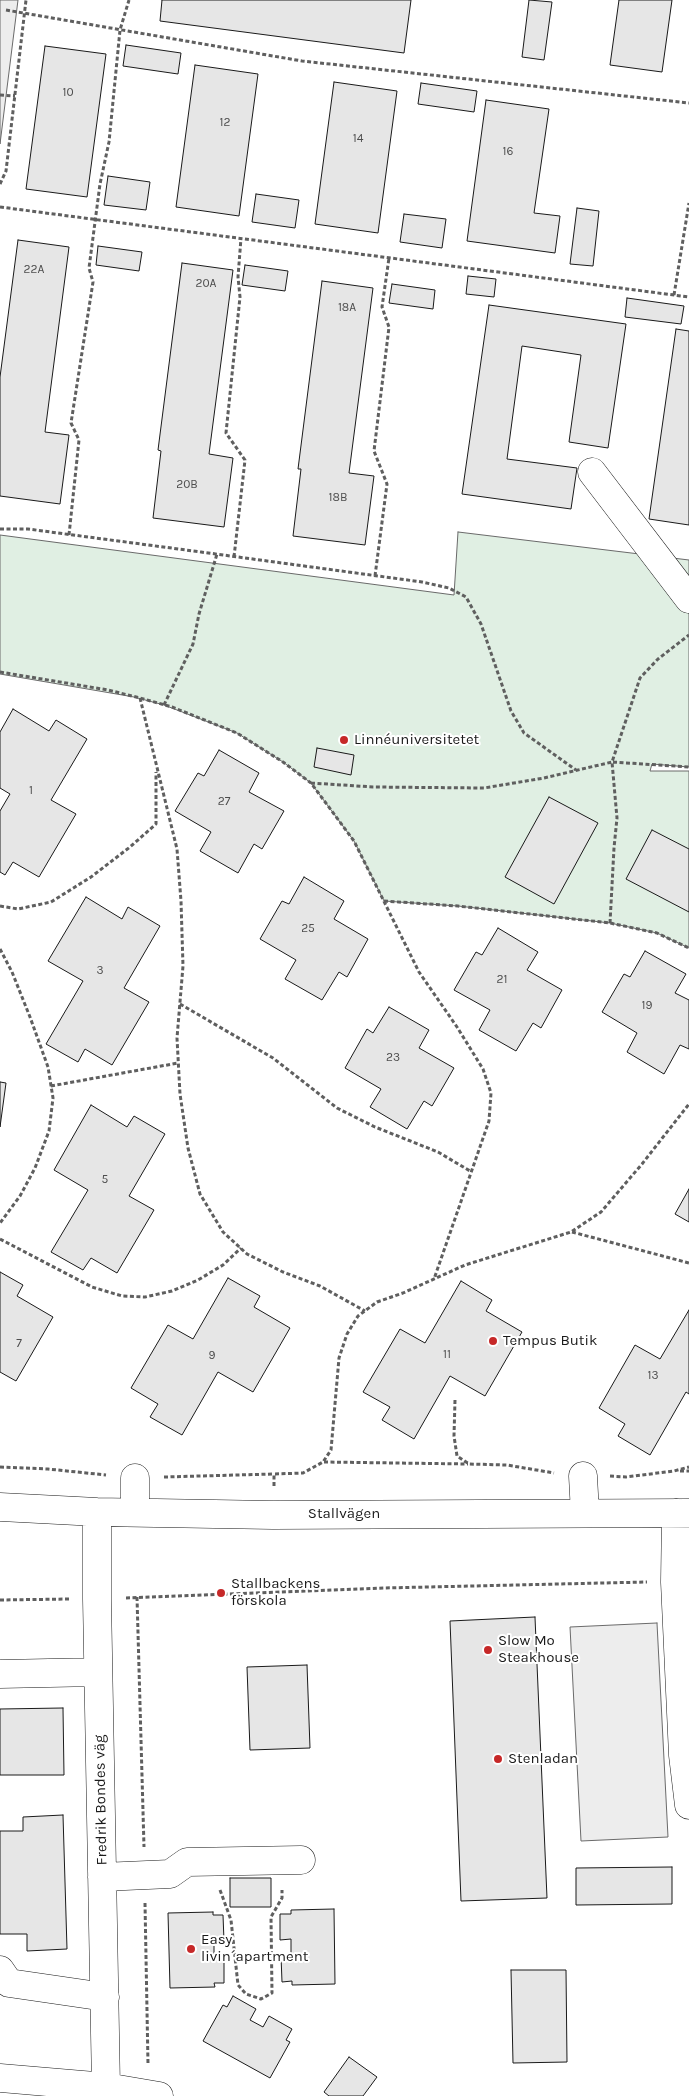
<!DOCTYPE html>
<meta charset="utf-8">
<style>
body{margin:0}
canvas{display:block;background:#fff}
</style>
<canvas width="689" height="2096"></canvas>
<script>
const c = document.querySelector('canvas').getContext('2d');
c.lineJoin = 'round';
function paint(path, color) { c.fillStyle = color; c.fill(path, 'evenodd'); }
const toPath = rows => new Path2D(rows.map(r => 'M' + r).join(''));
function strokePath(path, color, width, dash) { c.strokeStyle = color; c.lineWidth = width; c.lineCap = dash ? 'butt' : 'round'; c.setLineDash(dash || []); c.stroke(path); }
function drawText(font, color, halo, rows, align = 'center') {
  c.font = font + ' Karla,sans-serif'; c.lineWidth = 4; c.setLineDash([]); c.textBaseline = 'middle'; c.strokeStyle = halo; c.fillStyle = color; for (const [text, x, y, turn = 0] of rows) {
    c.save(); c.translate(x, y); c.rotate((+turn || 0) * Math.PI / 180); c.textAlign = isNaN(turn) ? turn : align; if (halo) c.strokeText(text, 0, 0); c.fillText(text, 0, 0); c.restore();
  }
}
const green = toPath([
 [458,532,689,560,689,767,652,764,650,771,689,771,689,948,657,933,610,923,458,906,384,901,354,841,311,783,283,762,237,733,164,705,134,697,0,674,0,535,454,595,458,532]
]);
const parking = toPath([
 [0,0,18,0,0,144,0,0],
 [657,1623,668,1837,581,1841,570,1627,657,1623]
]);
const building = toPath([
 [162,0,411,0,404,53,160,21,162,0],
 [529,0,552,2,544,60,522,57,529,0],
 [619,0,672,0,662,72,610,65,619,0],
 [126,45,181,53,178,74,123,66,126,45],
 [45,46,106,54,87,197,26,189,45,46],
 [195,65,258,74,239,216,176,207,195,65],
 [334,82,397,91,378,233,315,224,334,82],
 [421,83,477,91,474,112,418,104,421,83],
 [486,100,549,109,534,213,560,216,555,253,467,241,486,100],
 [108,176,150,182,146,210,104,205,108,176],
 [256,194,299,200,295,228,252,222,256,194],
 [577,208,599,211,593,266,570,264,577,208],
 [404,214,446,219,442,248,400,242,404,214],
 [18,240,69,247,45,432,69,435,60,504,0,496,0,377,18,240],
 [98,246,142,252,139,271,96,265,98,246],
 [182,263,233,270,209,454,233,458,224,527,153,518,161,451,158,450,182,263],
 [245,265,288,271,285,291,242,285,245,265],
 [468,276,496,279,494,297,466,294,468,276],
 [322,281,373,288,349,473,374,476,365,545,293,536,301,469,298,469,322,281],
 [392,284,435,290,433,309,389,303,392,284],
 [627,298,684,306,681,324,625,317,627,298],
 [489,305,626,324,608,448,569,442,581,355,522,346,507,459,577,468,571,509,462,494,489,305],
 [676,329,689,331,689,525,649,519,676,329],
 [13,709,49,731,56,720,87,739,51,800,76,814,39,877,13,862,5,875,0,872,0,811,10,794,0,788,0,732,13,709],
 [317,748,354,755,351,775,314,767,317,748],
 [219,750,259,773,249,792,284,811,262,849,254,844,238,873,200,851,211,832,175,811,198,773,204,776,219,750],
 [549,797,598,823,554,904,505,877,549,797],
 [652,830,689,849,689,912,626,879,652,830],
 [304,877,344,901,334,919,368,939,347,977,339,972,322,1000,285,979,296,960,260,939,282,901,289,904,304,877],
 [86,897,122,919,128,907,160,926,124,988,149,1002,112,1065,85,1049,78,1062,46,1044,83,981,48,961,86,897],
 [498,928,538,952,527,970,562,990,541,1028,533,1023,516,1051,479,1030,490,1010,454,990,476,952,482,955,498,928],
 [645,951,686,974,675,993,689,1000,689,1049,680,1045,664,1074,627,1052,637,1033,602,1012,624,974,630,977,645,951],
 [389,1007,429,1030,419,1048,454,1068,432,1106,424,1101,407,1129,370,1107,381,1089,345,1068,367,1029,373,1033,389,1007],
 [0,1082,6,1083,0,1127,0,1082],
 [91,1105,127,1127,134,1116,165,1134,129,1196,154,1210,117,1273,91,1258,83,1270,51,1252,88,1190,54,1170,91,1105],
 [689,1189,689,1222,675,1214,689,1189],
 [0,1272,23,1285,17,1296,53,1317,16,1381,0,1372,0,1272],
 [228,1278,260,1296,254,1307,290,1328,253,1392,218,1372,182,1435,150,1417,158,1404,131,1388,168,1325,193,1339,228,1278],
 [461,1281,492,1300,486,1311,522,1332,485,1396,450,1376,414,1439,382,1420,390,1407,363,1392,400,1329,425,1343,461,1281],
 [689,1310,689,1394,686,1392,650,1455,618,1436,625,1424,599,1408,635,1345,660,1359,689,1310],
 [535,1617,547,1898,461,1901,450,1621,535,1617],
 [307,1665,310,1748,250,1750,247,1667,307,1665],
 [63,1708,64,1775,0,1775,0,1709,63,1708],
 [63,1815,67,1949,27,1951,27,1934,0,1934,0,1831,23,1831,23,1817,63,1815],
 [672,1867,672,1904,576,1905,576,1868,672,1867],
 [230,1878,271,1878,271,1907,230,1907,230,1878],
 [334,1909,335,1984,292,1985,292,1981,282,1982,281,1956,291,1956,291,1939,280,1940,280,1914,291,1914,291,1910,334,1909],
 [213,1912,213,1915,223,1915,224,1941,214,1942,214,1957,224,1957,224,1983,214,1983,215,1987,170,1988,168,1913,213,1912],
 [511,1970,566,1970,567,2062,513,2063,511,1970],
 [233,1996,256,2009,250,2020,263,2027,269,2016,292,2029,286,2040,290,2042,270,2078,203,2041,223,2005,227,2007,233,1996],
 [349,2057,377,2077,363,2096,329,2096,324,2092,349,2057]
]);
const path = toPath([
 [6,10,302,61,689,103],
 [0,95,15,96],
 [0,184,6,171,26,0],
 [0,207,689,297],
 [674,295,689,203],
 [0,529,28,529,201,552,422,582,449,588,466,597,481,624,511,711,524,733,576,770],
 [69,535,79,440,71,423,93,282,89,268,100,184,109,142,120,30,129,0],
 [234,557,245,460,226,433,240,297,238,277,241,238],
 [375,576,387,484,374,451,389,327,382,307,389,258],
 [0,672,108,690,140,698,172,707,237,733,283,762,311,783,354,841,419,972,457,1027,483,1069,491,1093,489,1121,434,1279],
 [140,698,177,849,181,901,183,966,177,1038,180,1094,188,1148,200,1194,223,1232,247,1254,283,1272,320,1286,365,1311],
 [164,705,193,644,199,614,217,554],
 [311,783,373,787,484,788,544,778,612,762,640,678,658,659,689,635],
 [384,901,458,906,610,923,657,933,689,948],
 [0,906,18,909,51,902,91,877,130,847,156,824,156,772],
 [610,923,614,848,617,818,612,762,689,767],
 [0,949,12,972,30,1017,48,1067,53,1098,49,1131,35,1168,20,1196,0,1223],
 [180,1004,273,1058,337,1108,375,1127,438,1152,470,1171],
 [51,1086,178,1063],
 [572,1232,689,1263],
 [0,1239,92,1287,122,1296,145,1297,172,1291,198,1280,223,1265,241,1248],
 [455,1400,454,1436,457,1456,469,1464,507,1465,554,1473],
 [324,1462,468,1464],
 [0,1467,48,1469,106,1475],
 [680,1471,689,1471],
 [610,1476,626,1477,674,1471,689,1467],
 [164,1477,274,1474],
 [274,1486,274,1474,303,1473,323,1462,331,1450,339,1358,347,1334,358,1316,377,1302,403,1293,465,1265,571,1232,601,1212,642,1164,689,1104],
 [137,1597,144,1847],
 [126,1598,384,1588,647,1582],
 [0,1600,69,1599],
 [220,1890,231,1920,238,1985,246,1994,261,1999,272,1993,271,1917,282,1898,282,1890],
 [145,1903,148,2064]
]);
const minor = toPath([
 [592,472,689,599],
 [583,1476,585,1513],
 [135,1478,135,1512],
 [0,1507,97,1512,273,1515,689,1513],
 [97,1512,97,1599,106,2087],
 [676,1513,675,1582,683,1755,689,1805],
 [0,1674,98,1672],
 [102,1877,170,1874,187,1862,301,1860],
 [0,1970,9,1983,105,1997],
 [0,2078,106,2087,159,2096]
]);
const markers = [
 [344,740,5,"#c62828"],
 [493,1341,5,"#c62828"],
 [221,1593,5,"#c62828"],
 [488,1650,5,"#c62828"],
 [498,1759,5,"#c62828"],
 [191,1949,5,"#c62828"]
];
const numberNames = [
 ["10",68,93],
 ["12",225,123],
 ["14",358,139],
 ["16",508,152],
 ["22A",34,270],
 ["20A",206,284],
 ["18A",347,308],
 ["20B",187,485],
 ["18B",338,498],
 ["1",31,791],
 ["27",224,802],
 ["25",308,929],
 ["3",100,971],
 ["21",502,980],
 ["19",647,1006],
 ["23",393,1058],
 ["5",105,1180],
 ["7",19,1344],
 ["11",447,1355],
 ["9",212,1356],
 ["13",653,1376]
];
const poiNames = [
 ["Linnéuniversitetet",354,740],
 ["Tempus Butik",503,1341],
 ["Stallbackens",231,1584],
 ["förskola",231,1601],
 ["Slow Mo",498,1641],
 ["Steakhouse",498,1658],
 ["Stenladan",508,1759],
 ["Easy",201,1940],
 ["livin´apartment",201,1957]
];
const streetNames = [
 ["Stallvägen",344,1514],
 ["Fredrik Bondes väg",101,1800,-91]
];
paint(green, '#e0efe3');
strokePath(green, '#6a6a6a', 1);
paint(parking, '#ededed');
strokePath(parking, '#6a6a6a', 1);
paint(building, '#e6e6e6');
strokePath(building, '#1a1a1a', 1);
strokePath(minor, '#1a1a1a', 29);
strokePath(path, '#5f5f5f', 3, [4, 2.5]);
strokePath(minor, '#fff', 28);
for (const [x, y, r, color] of markers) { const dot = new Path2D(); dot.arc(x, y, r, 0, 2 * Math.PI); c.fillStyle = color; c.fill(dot); strokePath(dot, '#fff', 2); }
drawText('12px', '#4d4d4d', null, numberNames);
drawText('15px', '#1a1a1a', '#fff', poiNames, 'left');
drawText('15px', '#1a1a1a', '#fff', streetNames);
</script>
